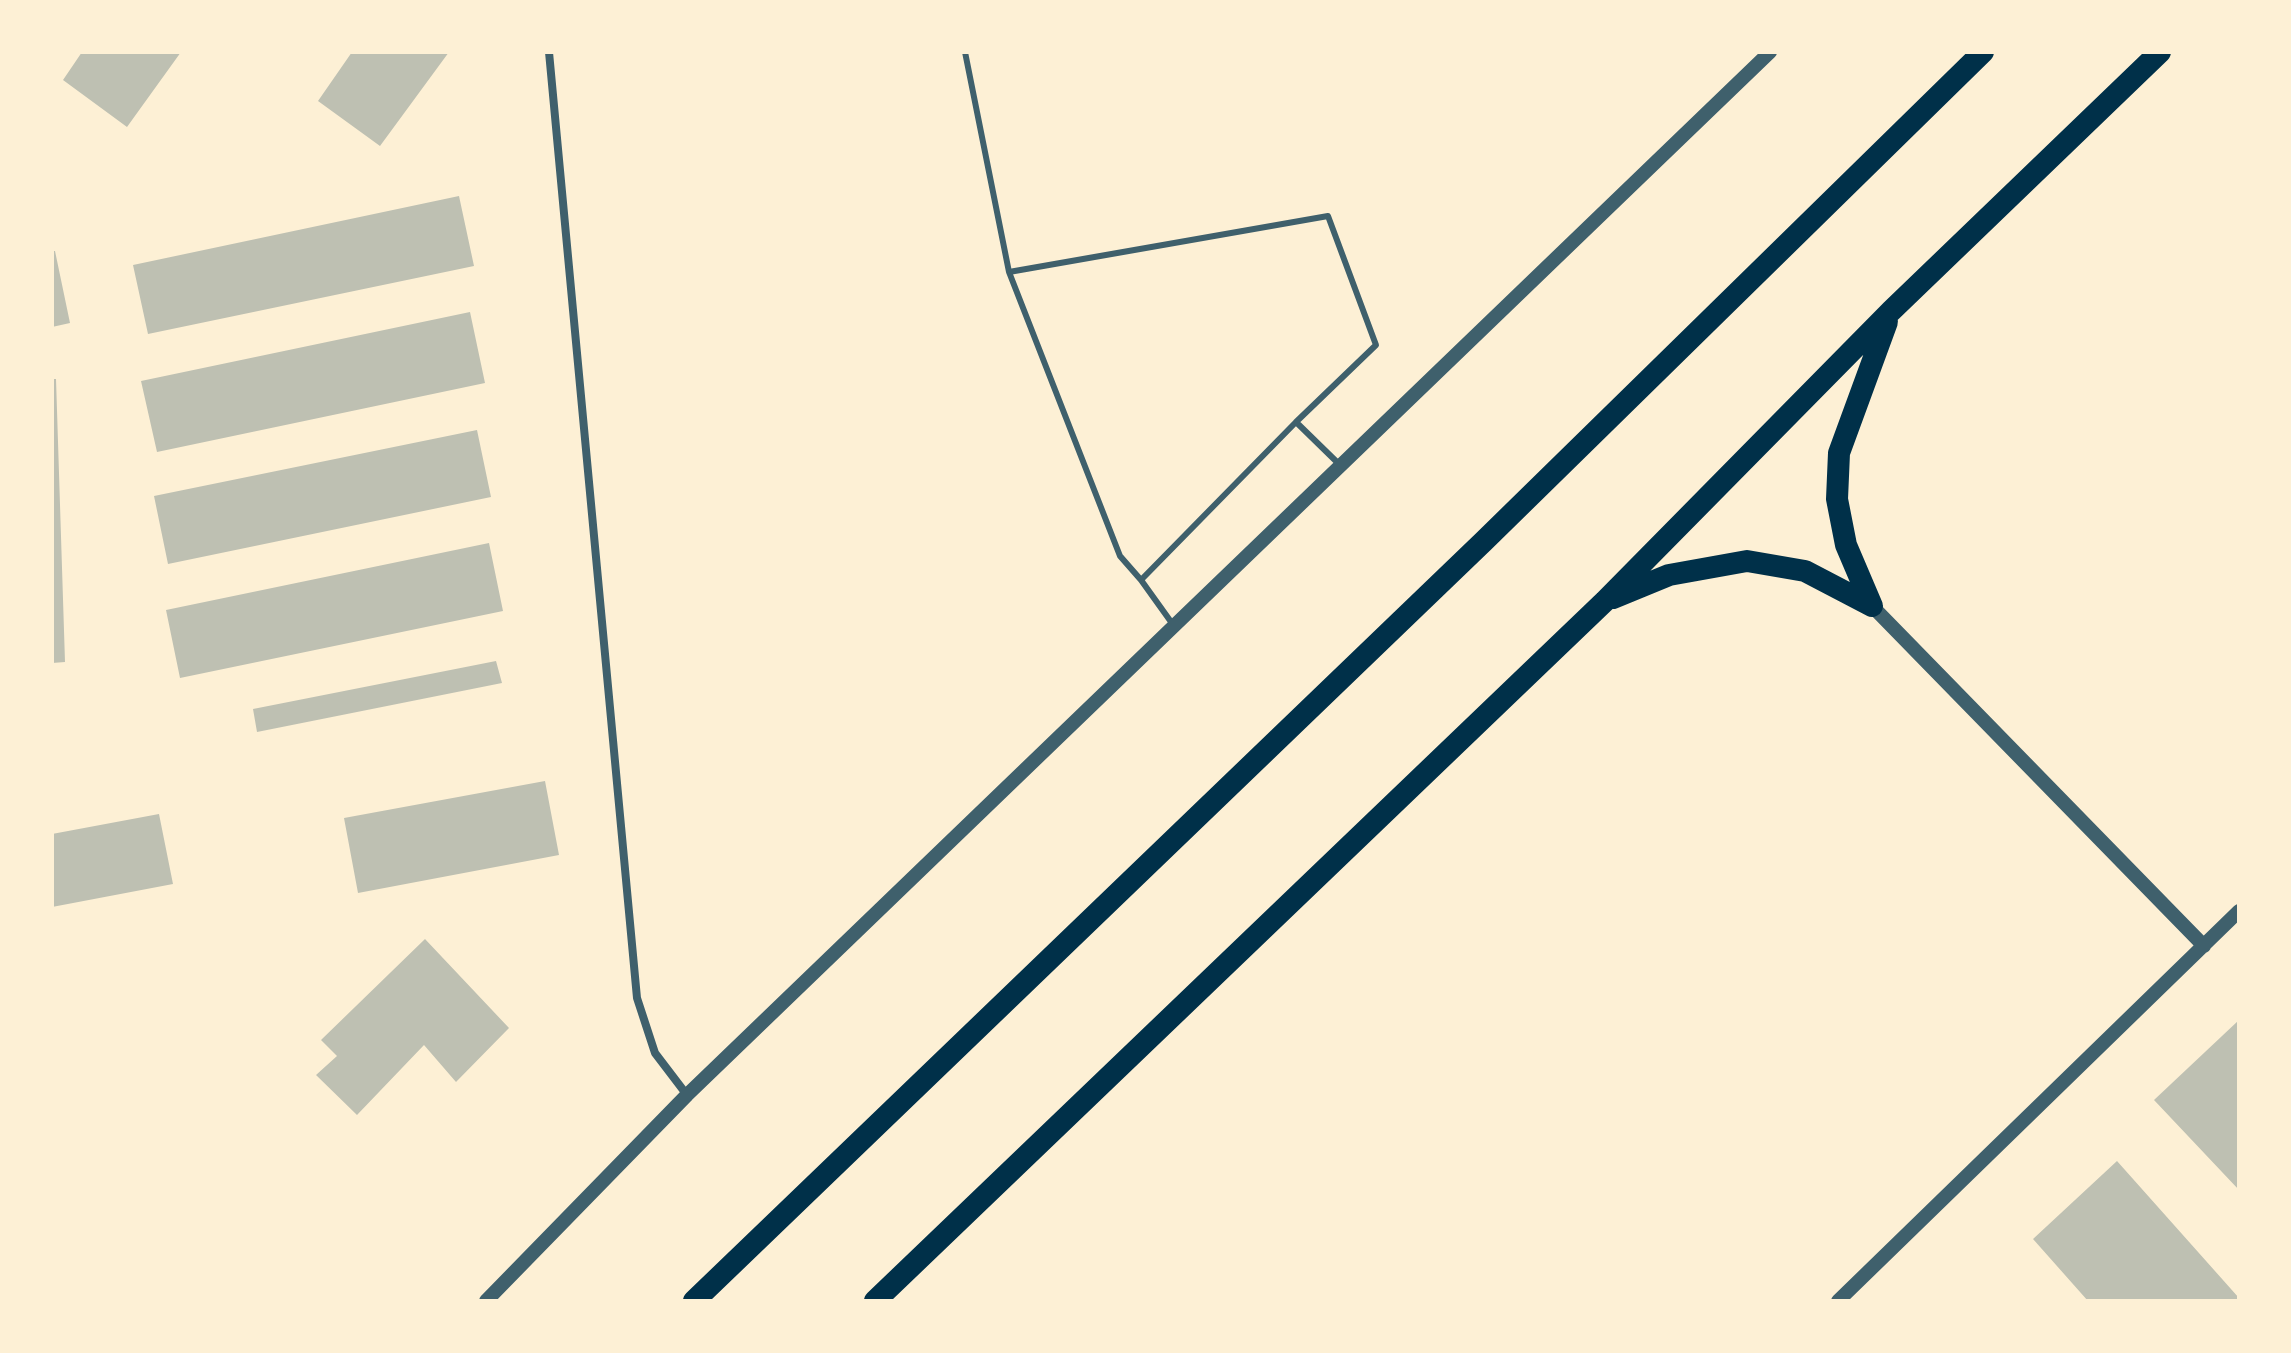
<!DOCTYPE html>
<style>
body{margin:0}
#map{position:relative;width:2291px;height:1353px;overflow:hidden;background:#fdf0d5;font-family:Bitter,serif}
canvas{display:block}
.frame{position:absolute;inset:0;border:54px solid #fdf0d5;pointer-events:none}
</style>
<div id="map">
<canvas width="2291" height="1353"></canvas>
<div class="frame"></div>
</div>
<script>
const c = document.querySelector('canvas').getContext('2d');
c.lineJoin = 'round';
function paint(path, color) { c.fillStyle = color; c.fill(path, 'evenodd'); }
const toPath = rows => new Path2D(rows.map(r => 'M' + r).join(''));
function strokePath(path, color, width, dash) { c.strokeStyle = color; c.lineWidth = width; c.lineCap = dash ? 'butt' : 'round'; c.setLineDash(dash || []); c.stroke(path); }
const building = toPath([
 [82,52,181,52,127,127,63,80],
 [352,52,449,52,380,146,318,101],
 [459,196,474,266,148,334,133,265],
 [52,251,55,251,70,323,52,327],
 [470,312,485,383,157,452,141,381],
 [52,379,56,379,65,662,52,663],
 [477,430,491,497,168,564,154,496],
 [489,543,503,611,180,678,166,610],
 [496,661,502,683,257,732,253,709],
 [545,781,559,855,358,893,344,818],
 [159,814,173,884,52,907,52,834],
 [425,939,509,1028,456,1082,424,1045,357,1115,316,1075,337,1056,321,1040],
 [2239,1020,2239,1190,2154,1100],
 [2117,1161,2239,1298,2239,1301,2088,1301,2033,1239]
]);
const service = toPath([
 [965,52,1009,272,1328,216,1376,345,1296,422,1341,466],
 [1009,272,1120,556,1141,580,1296,422],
 [1141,580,1174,626]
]);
const minor = toPath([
 [549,52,637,998,655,1053,687,1095]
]);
const tertiary = toPath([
 [1872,606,2204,946],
 [486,1301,687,1095,1770,52],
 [1838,1301,2239,911]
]);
const trunk = toPath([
 [1613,598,1669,575,1747,561,1805,571,1872,606],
 [1872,606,1846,545,1837,499,1839,453,1887,322],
 [694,1301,1484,541,1983,52],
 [875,1301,1605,601,1891,311,2160,52]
]);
paint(building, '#bec0b2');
strokePath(service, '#3f606c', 6);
strokePath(minor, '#3f606c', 8);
strokePath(tertiary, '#3f606c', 14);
strokePath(trunk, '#003049', 22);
</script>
